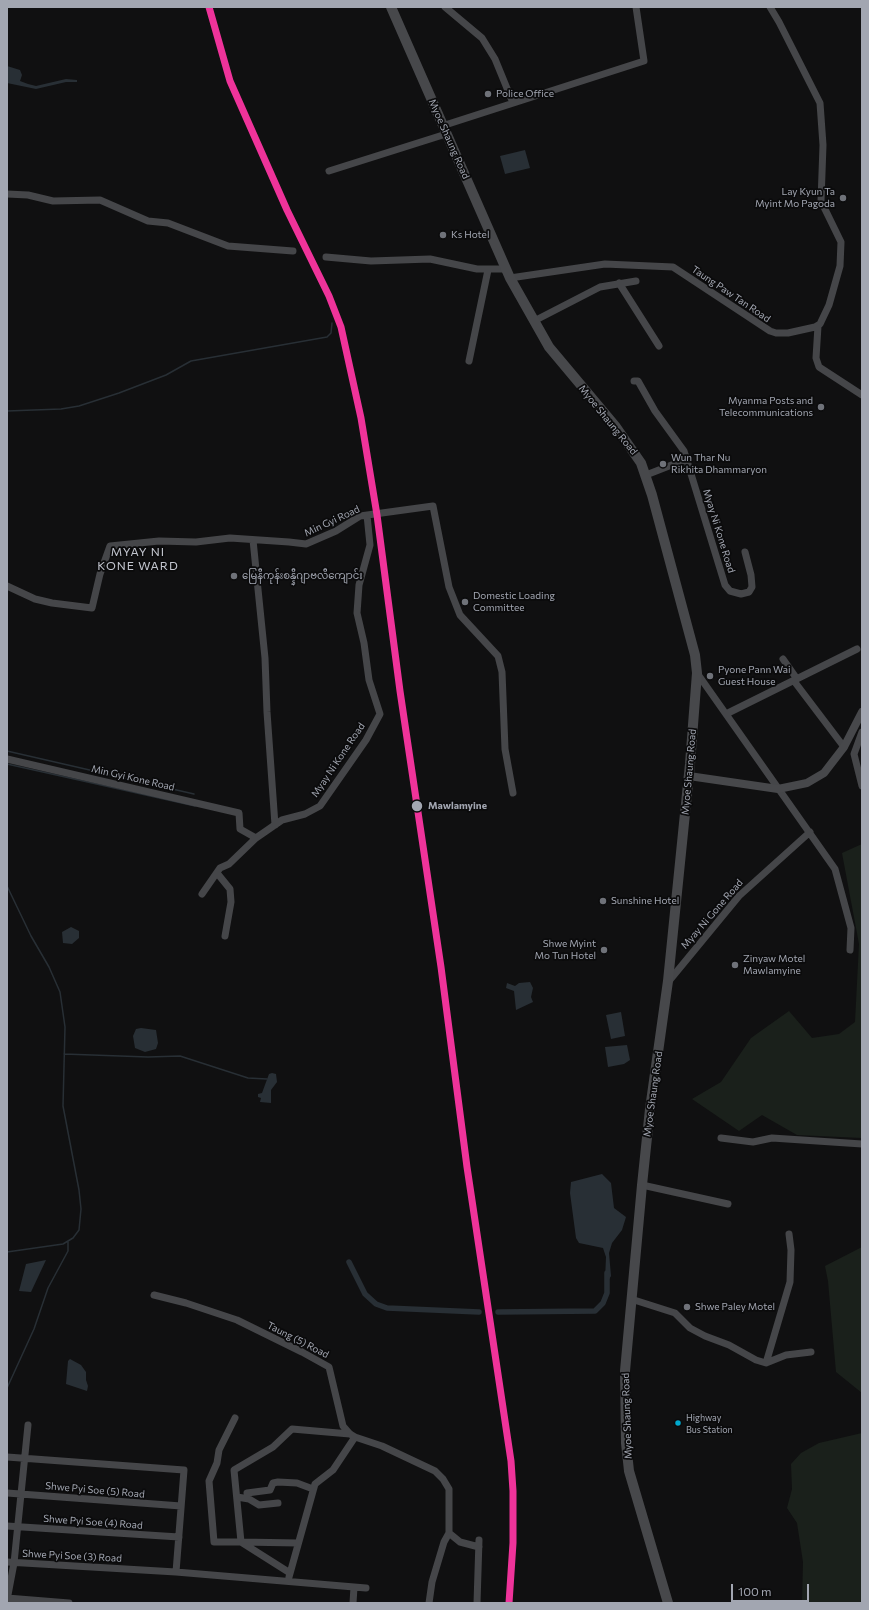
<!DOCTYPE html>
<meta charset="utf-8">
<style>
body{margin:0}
#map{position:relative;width:869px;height:1610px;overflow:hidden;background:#101011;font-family:Commissioner,sans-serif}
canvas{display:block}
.frame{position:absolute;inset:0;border:8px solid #a2a6b1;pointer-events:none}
.scale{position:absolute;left:731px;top:1584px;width:78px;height:18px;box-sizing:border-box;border:2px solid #a2a6b1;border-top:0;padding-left:5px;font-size:12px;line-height:14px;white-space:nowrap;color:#a2a6b1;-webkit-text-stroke:3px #0b0b0c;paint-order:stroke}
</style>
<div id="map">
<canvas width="869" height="1610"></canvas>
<div class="frame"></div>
<div class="scale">100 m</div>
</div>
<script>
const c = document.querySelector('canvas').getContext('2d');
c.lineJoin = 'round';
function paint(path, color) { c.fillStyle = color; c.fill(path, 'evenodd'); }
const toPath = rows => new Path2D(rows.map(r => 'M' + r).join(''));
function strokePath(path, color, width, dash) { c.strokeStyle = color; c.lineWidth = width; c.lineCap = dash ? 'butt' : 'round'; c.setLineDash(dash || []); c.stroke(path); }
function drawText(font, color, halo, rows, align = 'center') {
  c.font = font + ' Commissioner,"Noto Sans Myanmar",sans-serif'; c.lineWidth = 3.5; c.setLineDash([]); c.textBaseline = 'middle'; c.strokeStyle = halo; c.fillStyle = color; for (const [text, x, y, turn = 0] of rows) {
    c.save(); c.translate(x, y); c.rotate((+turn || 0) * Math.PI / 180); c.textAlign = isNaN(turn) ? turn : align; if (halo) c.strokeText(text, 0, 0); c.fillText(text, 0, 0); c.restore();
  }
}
const green = toPath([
 [862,844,862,1138,797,1135,762,1115,739,1131,692,1099,721,1082,751,1038,789,1011,812,1038,839,1034,855,1022,859,944,842,853],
 [862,1247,862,1393,836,1372,828,1281,825,1266],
 [862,1433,862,1603,802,1603,803,1562,797,1523,787,1508,792,1489,791,1464,801,1453,819,1443]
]);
const water = toPath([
 [7,66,20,70,22,75,20,81,28,84,36,86,66,79,77,80,77,82,66,82,36,89,7,83],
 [525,150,530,168,505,174,500,156],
 [71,927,79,931,79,938,72,944,63,943,62,932],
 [530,982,533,988,531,997,533,1002,516,1010,514,991,506,988,507,983,515,986,519,983],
 [621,1012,625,1036,611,1039,606,1015],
 [141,1028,156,1030,158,1043,156,1049,145,1052,135,1048,133,1036,136,1029],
 [627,1045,630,1060,624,1064,608,1067,605,1047],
 [272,1073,276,1074,277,1082,271,1090,271,1103,260,1102,261,1098,258,1097,258,1094,262,1093,269,1074],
 [602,1174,611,1183,614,1208,626,1217,622,1230,612,1243,609,1253,611,1276,608,1281,605,1280,606,1257,603,1248,579,1243,576,1238,570,1193,571,1182],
 [46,1260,31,1292,19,1291,26,1264],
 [70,1359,81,1365,86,1372,86,1380,88,1386,87,1391,66,1384,68,1361]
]);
const stream = toPath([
 [7,411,61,409,79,406,119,393,166,375,191,361,327,337,331,333,332,323],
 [7,751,194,794],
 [7,764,195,806],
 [7,886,31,936,49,967,60,992,65,1027,63,1106,79,1190,81,1209,79,1230,73,1238,63,1244,7,1252],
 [64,1054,148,1057,180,1056,248,1078,267,1079],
 [7,1388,34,1329,48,1288,68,1251,68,1241]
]);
const canal = toPath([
 [349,1262,365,1294,376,1304,387,1308,479,1312],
 [498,1312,595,1311,603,1303,607,1293,607,1273]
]);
const minor = toPath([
 [445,7,482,38,495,59,513,103],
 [442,126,644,61,636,7],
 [329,171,446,134],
 [7,194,28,195,53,201,100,200,148,221,168,223,228,246,293,251],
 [326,257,371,261,430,259,477,269,506,269],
 [510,278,605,264,673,267,770,331,776,333,788,333,815,327,820,324,829,305,840,266,841,242,821,201,823,145,820,103,779,22,770,7],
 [619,283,659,346],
 [534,321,600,287,636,281],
 [818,326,816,358,819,367,862,395],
 [469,361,488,270],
 [634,381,638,381,655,411,684,451,725,585,730,591,741,594,749,592,752,587,751,575,745,552],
 [646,475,687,459],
 [253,540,265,658,267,712,275,825],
 [7,586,35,599,52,603,92,608,100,574,110,546,159,541,196,542,230,538,289,542,306,544,336,531,360,516,433,506,449,587,460,615,498,656,502,672,505,749,513,793],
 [783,659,797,679],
 [697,673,835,869,851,928,850,950],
 [794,681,844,747],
 [726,714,857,649],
 [862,732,854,754,862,786],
 [7,759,239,813,240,829,256,838,229,864,220,868,202,894],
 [256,838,282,820,305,814,320,806,366,740,380,714,369,680,364,643,357,613,359,585,370,545,367,515],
 [217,873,230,889,231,902,225,936],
 [669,981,739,896,810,832],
 [721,1138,753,1142,772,1138,862,1144],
 [642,1185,728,1204],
 [154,1295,186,1303,237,1320,302,1352,329,1367,343,1426,350,1434,355,1437,382,1446,435,1471,443,1479,449,1489,449,1533,444,1542,432,1582,429,1603],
 [631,1299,675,1313,690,1328,705,1336,729,1345,756,1360,766,1363,786,1355,811,1352],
 [766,1363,790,1282,791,1250,789,1234],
 [235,1418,219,1450,217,1463,209,1481,214,1542,241,1542,290,1573],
 [7,1457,184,1470,176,1572],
 [7,1493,181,1506],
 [247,1493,270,1490,273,1483,278,1482,297,1483,313,1489],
 [237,1497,249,1499,259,1505,278,1503],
 [7,1526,179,1537],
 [449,1533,460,1542,479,1547],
 [298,1543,241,1542,234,1470,273,1447,292,1429,350,1434],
 [7,1562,176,1572,366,1588],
 [289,1577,315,1484,333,1470,355,1437],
 [7,1598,69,1603],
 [7,1600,14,1563,28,1425],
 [353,1603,354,1587],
 [477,1603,479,1540]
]);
const major = toPath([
 [689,776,778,789,807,783,824,773,844,747,862,712]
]);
const highway = toPath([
 [391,7,510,278,549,347,616,427,641,463,652,495,695,655,697,673,690,764,668,981,650,1109,642,1185,625,1371,626,1443,629,1471,668,1603]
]);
const rail1 = toPath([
 [209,7,230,81,287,210,329,296,341,327,361,418,377,515,400,691,441,967,467,1167,511,1461,513,1491,513,1543,509,1603]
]);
const markers = [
 [488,94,4,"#6f7279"],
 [843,198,4,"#6f7279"],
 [443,235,4,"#6f7279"],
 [821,407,4,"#6f7279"],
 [663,464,4,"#6f7279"],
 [234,576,4,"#6f7279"],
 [465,602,4,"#6f7279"],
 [710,676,4,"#6f7279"],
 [417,806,6,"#a2a6b1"],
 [603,901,4,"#6f7279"],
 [604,950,4,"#6f7279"],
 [735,965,4,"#6f7279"],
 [687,1307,4,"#6f7279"],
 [678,1423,3.5,"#00a9ce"]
];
const busNames = [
 ["Highway",686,1418],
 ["Bus Station",686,1430]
];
const poiNames = [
 ["Police Office",496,94],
 ["Lay Kyun Ta",835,192,"right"],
 ["Myint Mo Pagoda",835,204,"right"],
 ["Ks Hotel",451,235],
 ["Myanma Posts and",813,401,"right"],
 ["Telecommunications",813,413,"right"],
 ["Wun Thar Nu",671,458],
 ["Rikhita Dhammaryon",671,470],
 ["မြေနီကုန်းစန္နီဂျာဗလီကျောင်း",242,576],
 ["Domestic Loading",473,596],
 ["Committee",473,608],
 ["Pyone Pann Wai",718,670],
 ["Guest House",718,682],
 ["Sunshine Hotel",611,901],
 ["Shwe Myint",596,944,"right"],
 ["Mo Tun Hotel",596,956,"right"],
 ["Zinyaw Motel",743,959],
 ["Mawlamyine",743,971],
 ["Shwe Paley Motel",695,1307]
];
const streetNames = [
 ["Myoe Shaung Road",449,139,66],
 ["Taung Paw Tan Road",731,294,34],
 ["Myoe Shaung Road",608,420,51],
 ["Min Gyi Road",332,521,-25],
 ["Myay Ni Kone Road",719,531,73],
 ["Myay Ni Kone Road",338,760,-56],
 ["Myoe Shaung Road",689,772,-85],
 ["Min Gyi Kone Road",133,778,13],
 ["Myay Ni Gone Road",712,914,-49],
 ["Myoe Shaung Road",653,1094,-82],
 ["Taung (5) Road",298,1340,27],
 ["Myoe Shaung Road",627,1416,-92],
 ["Shwe Pyi Soe (5) Road",95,1490,5],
 ["Shwe Pyi Soe (4) Road",93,1522,4],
 ["Shwe Pyi Soe (3) Road",72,1556,3]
];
const stopNames = [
 ["Mawlamyine",428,806]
];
const quarterNames = [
 ["MYAY NI",138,552],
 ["KONE WARD",138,566]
];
paint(green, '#1a201b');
paint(water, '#282f35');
strokePath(stream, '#282f35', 1.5);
strokePath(canal, '#282f35', 5.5);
strokePath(minor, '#454649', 7);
strokePath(major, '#47484b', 8);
strokePath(highway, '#47484b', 10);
strokePath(rail1, '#ef339a', 7);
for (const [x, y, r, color] of markers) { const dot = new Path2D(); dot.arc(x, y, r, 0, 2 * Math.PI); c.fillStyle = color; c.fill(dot); strokePath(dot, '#0b0b0c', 1.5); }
drawText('9px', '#a2a6b1', '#0b0b0c', busNames, 'left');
drawText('10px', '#a2a6b1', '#0b0b0c', poiNames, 'left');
drawText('10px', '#a2a6b1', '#0b0b0c', streetNames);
drawText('bold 10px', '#a2a6b1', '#0b0b0c', stopNames, 'left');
c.letterSpacing = '1px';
drawText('12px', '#c2c5ce', '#0b0b0c', quarterNames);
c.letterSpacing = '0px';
</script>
